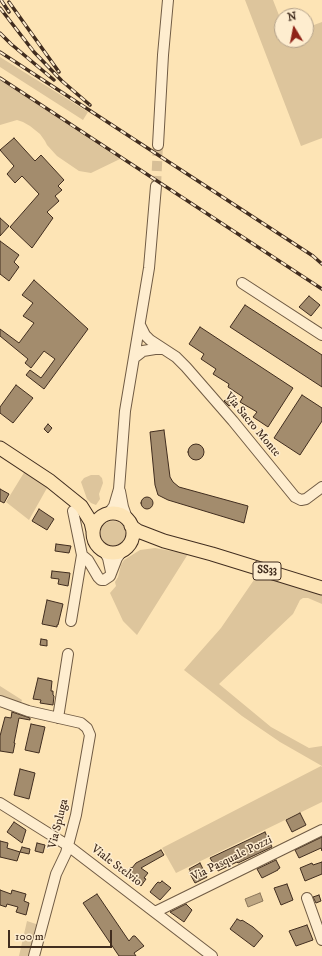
<!DOCTYPE html>
<style>
body{margin:0}
#map{position:relative;width:322px;height:956px;overflow:hidden;background:#fde4b5;font-family:"IM FELL DW Pica",serif}
canvas{display:block}
.north{position:absolute;left:274px;top:8px;width:40px;height:40px;box-sizing:border-box;background:#feedcf;border:1px solid #b2a089;border-radius:50%;rotate:350deg;font-size:11px;font-weight:700;line-height:16px;text-align:center;color:#412d1f}
.north::after{content:'';display:block;margin:auto;width:14px;height:18px;background:#8f2418;clip-path:polygon(50% 0,100% 100%,50% 72%,0 100%)}
.scale{position:absolute;left:8px;top:930px;width:104px;height:18px;box-sizing:border-box;border:2px solid #412d1f;border-top:0;padding-left:5px;font-size:12px;line-height:14px;white-space:nowrap;color:#412d1f;-webkit-text-stroke:3px #feedcf;paint-order:stroke}
</style>
<div id="map">
<canvas width="322" height="956"></canvas>
<div class="north">N</div>
<div class="scale">100 m</div>
</div>
<script>
const c = document.querySelector('canvas').getContext('2d');
c.lineJoin = 'round';
function paint(path, color) { c.fillStyle = color; c.fill(path, 'evenodd'); }
const toPath = rows => new Path2D(rows.map(r => 'M' + r).join(''));
function strokePath(path, color, width, dash) { c.strokeStyle = color; c.lineWidth = width; c.lineCap = dash ? 'butt' : 'round'; c.setLineDash(dash || []); c.stroke(path); }
function drawText(font, color, halo, rows, align = 'center') {
  c.font = font + ' "IM FELL DW Pica",serif'; c.lineWidth = 3; c.setLineDash([]); c.textBaseline = 'middle'; c.strokeStyle = halo; c.fillStyle = color; for (const [text, x, y, turn = 0] of rows) {
    c.save(); c.translate(x, y); c.rotate((+turn || 0) * Math.PI / 180); c.textAlign = isNaN(turn) ? turn : align; if (halo) c.strokeText(text, 0, 0); c.fillText(text, 0, 0); c.restore();
  }
}
const green = toPath([
 [245,0,273,0,282,23,282,40,306,40,306,28,322,22,322,138,301,146],
 [0,57,88,112,83,120,0,67],
 [0,80,120,159,91,173,79,171,57,156,47,145,45,141,40,134,30,126,23,122,17,120,0,125],
 [25,471,46,486,47,488,29,520,6,502],
 [91,475,99,475,102,478,103,483,99,494,100,499,96,505,91,503,87,499,81,482,84,478],
 '100 534a13 13 0 1 1 26 0a13 13 0 1 1-26 0Z',
 [155,548,188,554,137,635,123,621,110,593,116,586,115,582,118,577,121,565,124,560,140,550],
 [258,574,322,593,322,604,308,598,303,598,300,600,293,614,219,684,271,727,309,748,322,746,322,766,280,742,242,716,184,670,221,628],
 [0,686,22,700,20,706,0,699],
 [321,766,322,767,322,802,176,873,162,848],
 [27,921,42,926,33,956,19,956]
]);
const water = toPath([
 [260,893,263,901,248,907,245,899,260,893]
]);
const building = toPath([
 [14,138,35,161,41,155,64,180,58,186,62,190,55,196,59,201,47,212,53,218,32,248,10,227,39,194,22,176,15,183,7,174,14,166,0,150,14,138],
 [0,218,9,226,0,236,0,218],
 [0,241,19,255,14,262,19,267,9,281,0,274,0,241],
 [34,280,88,329,44,389,26,375,30,370,41,378,55,359,44,351,31,368,25,363,28,359,0,336,0,329,19,343,34,323,23,316,33,303,22,295,34,280],
 [309,296,320,305,311,316,299,307,309,296],
 [245,305,322,355,322,387,230,327,245,305],
 [200,327,293,388,268,427,253,417,257,412,240,402,243,397,228,387,229,384,213,374,216,369,201,359,204,354,189,344,200,327],
 [16,385,33,398,13,423,0,413,0,407,16,385],
 [302,395,322,408,322,421,300,455,274,438,302,395],
 [228,398,232,404,229,406,224,401,228,398],
 [48,424,52,428,48,433,44,429,48,424],
 [164,430,170,477,173,482,179,487,248,506,244,523,168,500,158,495,155,485,150,432,164,430],
 '188 452a8 8 0 1 1 16 0a8 8 0 1 1-16 0Z',
 [0,489,9,494,4,503,0,501,0,489],
 '141 503a6 6 0 1 1 12 0a6 6 0 1 1-12 0Z',
 [39,509,54,519,47,530,32,521,39,509],
 [56,544,71,546,69,553,55,551,56,544],
 [52,571,70,573,68,586,58,584,59,579,51,578,52,571],
 [47,600,63,604,58,625,57,625,57,627,42,624,47,600],
 [41,639,47,640,47,646,40,645,41,639],
 [38,678,52,681,51,691,53,691,53,695,54,696,53,705,40,703,41,700,33,699,38,678],
 [12,712,30,718,30,720,19,718,14,743,15,743,13,753,0,751,0,736,5,717,11,718,12,712],
 [31,724,45,727,39,753,25,750,31,724],
 [20,769,35,773,29,799,14,795,20,769],
 [300,813,306,825,292,832,286,820,300,813],
 [14,822,26,830,22,843,7,832,14,822],
 [265,832,272,847,238,863,237,862,218,871,210,858,265,832],
 [322,837,322,851,321,848,299,858,295,850,322,837],
 [0,841,8,843,7,848,20,852,17,861,0,857,0,841],
 [37,843,45,845,43,853,35,851,37,843],
 [22,847,30,849,29,854,20,852,22,847],
 [161,850,164,855,141,868,148,873,144,878,146,879,141,886,128,875,127,876,128,875,126,873,131,867,132,868,136,863,161,850],
 [276,860,280,868,278,869,278,870,262,878,257,869,276,860],
 [322,862,322,874,305,881,300,868,312,863,313,865,322,862],
 [200,863,207,877,195,883,189,872,191,872,189,869,200,863],
 [162,881,171,888,160,900,150,892,156,884,158,882,160,883,162,881],
 [287,884,293,900,281,905,274,888,287,884],
 [0,890,11,894,12,890,26,894,24,901,29,903,26,915,16,912,18,907,7,904,6,907,0,905,0,890],
 [97,894,129,941,133,936,135,936,144,946,134,953,136,956,119,956,83,903,97,894],
 [319,895,321,901,316,903,313,897,319,895],
 [186,904,192,910,184,922,170,912,186,904],
 [237,919,241,921,242,920,253,927,263,936,254,947,230,929,237,919],
 [307,925,313,940,296,946,289,931,307,925]
]);
const minorTunnel = toPath([
 [156,186,158,145]
]);
const minor = toPath([
 [158,145,163,55,168,0],
 [242,283,322,335],
 [140,325,145,335,150,340,176,357,186,367,233,421,295,497,301,500,306,499,322,487],
 [134,358,143,351,155,349,163,349],
 [120,491,123,507,128,521],
 [108,514,114,506,119,489,125,411,149,268,156,186],
 [104,551,108,558,111,572],
 [82,555,88,560,98,577,101,580,104,580,110,576,117,558,122,551],
 [71,621,82,555,73,511],
 [0,701,28,711,81,723,87,728,90,735,76,815,66,853,56,874,34,956],
 [58,718,68,654],
 [0,803,67,845,212,956],
 [307,898,322,940],
 [155,912,322,830]
]);
const major = toPath([
 [0,448,50,481,81,506,91,522,93,531],
 '93 533a20 20 0 1 1 40 0a20 20 0 1 1-40 0Z',
 [131,526,138,531,164,541,212,554,322,588]
]);
const rail = toPath([
 [1,0,9,12],
 [9,2,59,72],
 [0,8,34,52,62,81,90,105],
 [0,33,11,44,54,80],
 [0,52,313,256,322,264],
 [0,78,322,289]
]);
const shields = [
 [267,571,28]
];
const shieldNames = [
 ["SS33",267,571]
];
const streetNames = [
 ["Via Sacro Monte",252,425,50],
 ["Via Spluga",59,824,-76],
 ["Via Pasquale Pozzi",232,859,-26],
 ["Viale Stelvio",116,866,37]
];
paint(green, '#ddc59c');
paint(water, '#bda682');
strokePath(water, '#8b765a', 1);
paint(building, '#a38c6d');
strokePath(building, '#412d1f', 1);
strokePath(minorTunnel, '#d7bf97', 10, [10, 5]);
strokePath(minor, '#705b44', 12);
strokePath(major, '#412d1f', 15);
strokePath(minor, '#feedcf', 10);
strokePath(major, '#fde4b5', 13);
strokePath(rail, '#412d1f', 3.5);
strokePath(rail, '#feedcf', 2, [6]);
for (const [x, y, w] of shields) { const box = new Path2D(); box.roundRect(x - w / 2, y - 9, w, 18, 3); c.fillStyle = '#feedcf'; c.fill(box); strokePath(box, '#412d1f', 1); }
drawText('bold 11px', '#412d1f', null, shieldNames);
drawText('12px', '#412d1f', '#feedcf', streetNames);
</script>
